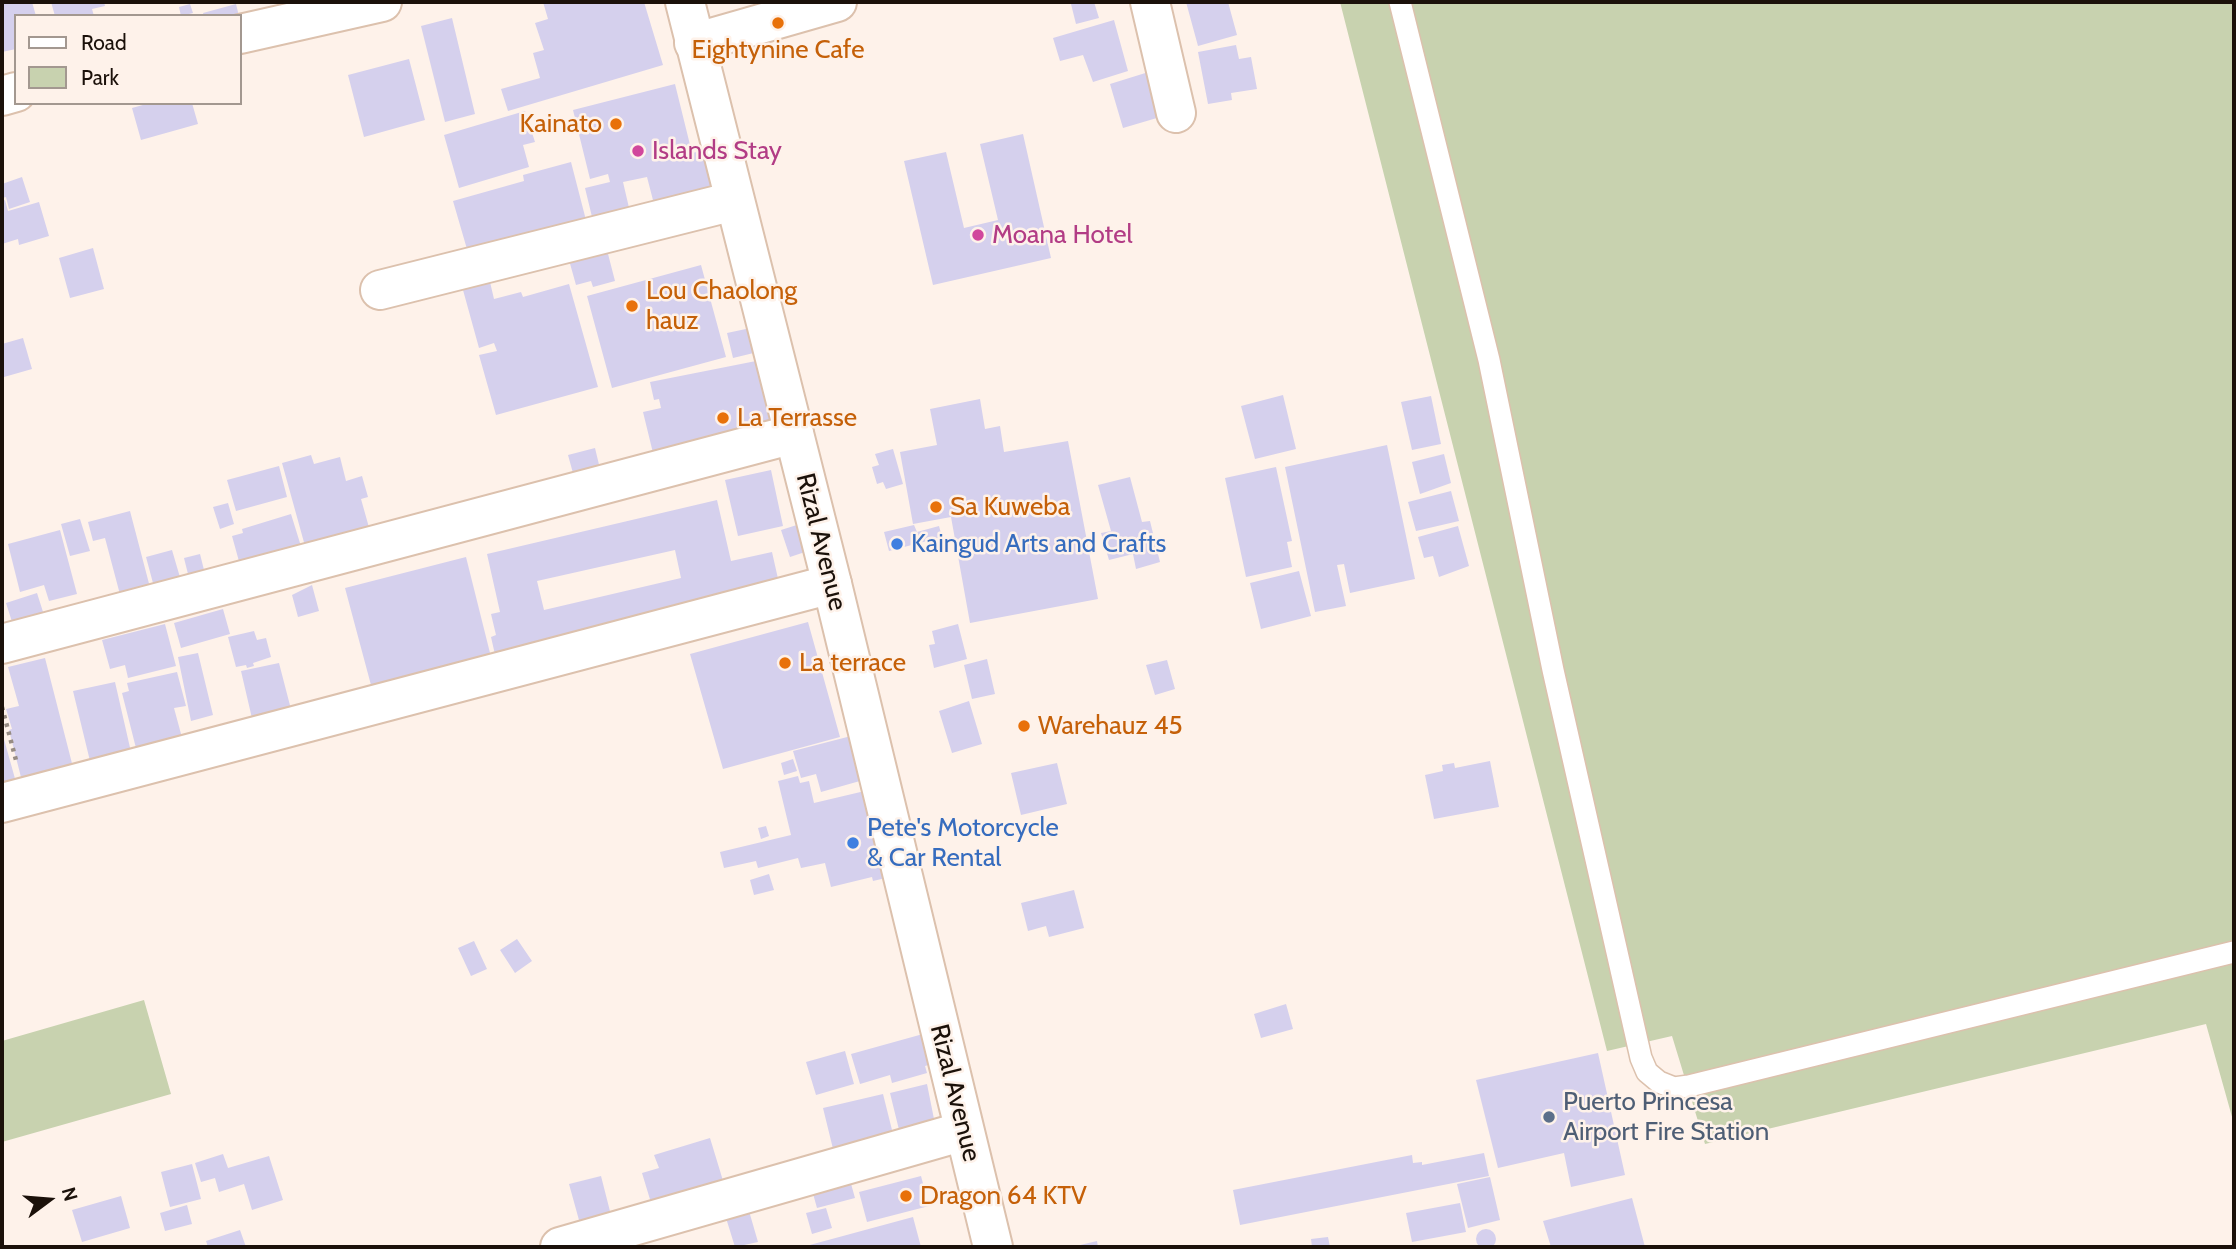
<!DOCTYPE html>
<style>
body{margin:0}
#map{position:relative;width:2236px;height:1249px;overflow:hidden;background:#fef2ea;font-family:Cabin,sans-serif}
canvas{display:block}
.frame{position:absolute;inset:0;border:4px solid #1b110a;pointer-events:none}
.legend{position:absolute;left:14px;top:14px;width:228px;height:91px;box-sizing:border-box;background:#fef2ea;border:2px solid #a39890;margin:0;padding:9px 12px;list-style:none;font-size:21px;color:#1b110a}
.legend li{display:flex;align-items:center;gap:14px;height:35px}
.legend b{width:35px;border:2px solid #a39890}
.north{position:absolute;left:14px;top:1165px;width:70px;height:70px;-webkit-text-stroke:5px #fef2ea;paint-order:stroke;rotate:74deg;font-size:19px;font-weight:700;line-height:28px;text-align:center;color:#1b110a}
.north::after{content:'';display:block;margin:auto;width:24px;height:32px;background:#1b110a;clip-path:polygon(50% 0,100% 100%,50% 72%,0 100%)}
</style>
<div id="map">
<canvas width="2236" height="1249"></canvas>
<div class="frame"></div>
<ul class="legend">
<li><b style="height:9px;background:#fff"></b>Road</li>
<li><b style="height:19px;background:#c8d2af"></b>Park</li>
</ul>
<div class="north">N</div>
</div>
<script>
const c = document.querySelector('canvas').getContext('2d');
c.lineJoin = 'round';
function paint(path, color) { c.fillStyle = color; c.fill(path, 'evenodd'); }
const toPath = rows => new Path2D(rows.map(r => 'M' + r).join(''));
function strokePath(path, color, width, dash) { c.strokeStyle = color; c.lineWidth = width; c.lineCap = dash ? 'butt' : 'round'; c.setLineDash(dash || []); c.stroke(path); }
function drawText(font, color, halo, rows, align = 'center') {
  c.font = font + ' Cabin,sans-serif'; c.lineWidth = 5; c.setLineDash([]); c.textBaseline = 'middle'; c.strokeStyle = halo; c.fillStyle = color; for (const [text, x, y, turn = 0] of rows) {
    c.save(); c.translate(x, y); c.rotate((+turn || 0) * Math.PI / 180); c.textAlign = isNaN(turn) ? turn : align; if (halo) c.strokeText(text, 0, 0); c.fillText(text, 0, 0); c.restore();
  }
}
const green = toPath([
 [1340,2,2234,2,2234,1124,2206,1024,1705,1144,1672,1036,1607,1051],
 [144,1000,171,1094,2,1142,2,1041]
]);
const building = toPath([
 [2,2,32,2,36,16,16,16,16,49,2,52],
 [51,2,104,2,105,6,92,9,94,16,55,16],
 [543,2,644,2,663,65,508,111,501,89,540,78,533,53,544,50,535,23,548,19],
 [1075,2,1094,2,1099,18,1076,24,1071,4],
 [1186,2,1228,2,1237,35,1198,46],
 [190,4,193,13,181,16,179,7],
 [236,4,239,16,204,16,203,13],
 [452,18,475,114,445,122,421,26],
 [1114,20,1128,71,1093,82,1083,55,1060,61,1053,38],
 [1236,45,1239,59,1251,57,1257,89,1231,93,1232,100,1208,104,1198,52],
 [409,59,425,120,364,137,348,75],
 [1155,70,1167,115,1123,128,1110,84],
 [675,84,692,153,710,149,720,187,654,204,647,177,623,182,630,212,593,221,585,188,610,182,608,174,590,179,573,110],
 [150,103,192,103,198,124,141,140,132,108],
 [525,111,535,142,523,145,529,167,459,188,444,135],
 [1023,134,1051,258,933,285,904,161,946,152,964,228,998,220,980,144],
 [571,162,587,224,469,256,453,201,524,181,523,175],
 [22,177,30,202,9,209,6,197,2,198,2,184],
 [5,200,8,211,39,202,49,236,19,245,18,239,2,244,2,201],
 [93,248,104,289,70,298,59,258],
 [607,250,615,281,593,287,591,281,576,285,569,260],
 [701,265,726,357,612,388,587,296],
 [490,282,494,299,521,292,523,297,569,284,598,387,496,415,479,355,497,351,494,343,479,348,463,290],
 [760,326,766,350,733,358,727,333],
 [23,338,32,369,4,377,2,344],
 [756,361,771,425,653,453,643,412,661,408,659,399,654,400,650,382],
 [1283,395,1296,449,1255,459,1241,406],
 [1431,396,1441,444,1412,450,1401,402],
 [980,399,985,429,1000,426,1004,452,1068,441,1098,599,970,623,951,517,913,524,900,452,937,445,930,409],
 [1387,445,1415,579,1350,593,1344,564,1337,565,1346,606,1315,612,1285,467],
 [595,448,602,477,576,484,568,455],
 [893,449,903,484,886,489,883,482,877,484,872,467,879,465,875,454],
 [1444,454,1451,483,1420,494,1412,462],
 [311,455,314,464,340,457,346,481,362,476,368,497,361,499,370,531,305,546,282,463],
 [279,466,287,497,236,511,227,480],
 [1276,467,1292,541,1287,542,1292,567,1246,577,1225,478],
 [771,470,783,526,738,536,725,480],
 [1130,477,1142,522,1150,521,1160,562,1136,569,1133,554,1109,560,1101,533,1111,531,1098,485],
 [1451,491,1459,521,1416,531,1408,502],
 [717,500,731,561,772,552,781,592,496,659,491,637,496,635,491,614,500,612,487,554],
 [675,550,681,578,544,610,537,581],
 [228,503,234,524,220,529,213,507],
 [130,511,152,595,122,602,105,538,93,541,88,522],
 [291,514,304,556,240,565,232,536,243,533,242,529],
 [80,519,90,551,70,556,61,524],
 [800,524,808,551,790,557,781,530],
 [914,525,917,532,939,526,942,537,889,551,884,532],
 [1458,526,1469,566,1439,577,1433,556,1424,558,1418,537],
 [60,530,77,594,49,601,44,585,20,592,8,544],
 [172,550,184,591,157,598,146,557],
 [200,554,206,578,190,582,184,558],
 [466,557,494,669,375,700,345,588],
 [1299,571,1311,616,1261,629,1250,583],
 [312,585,319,611,298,617,292,595],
 [37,593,44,615,13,625,6,603],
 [223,609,230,634,181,648,174,623],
 [808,622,840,737,723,769,690,654],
 [165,624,176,666,128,678,125,665,110,669,102,640],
 [958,624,967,659,934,668,929,645,935,644,932,631],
 [254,631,257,640,266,638,271,657,253,663,254,666,247,668,246,665,236,667,228,637],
 [198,653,213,715,191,721,178,657],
 [45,658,76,779,25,793,9,730,12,729,6,709,19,706,8,667],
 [987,659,995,694,972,699,964,665],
 [1167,660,1175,689,1155,695,1146,665],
 [279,663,293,717,254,727,241,671],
 [177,672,186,706,174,708,184,745,138,756,122,693,129,691,127,683],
 [115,682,131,752,90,761,73,691],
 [969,701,982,744,952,753,939,711],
 [2,732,19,793,2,798],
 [855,735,867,779,821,792,816,774,801,778,793,751],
 [793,759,797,771,784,775,781,763],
 [1490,761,1499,807,1434,819,1425,775,1443,771,1442,765,1454,763,1455,768],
 [1057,763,1067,804,1021,815,1011,773],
 [798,776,800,783,809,781,814,803,869,790,890,877,873,881,872,877,831,887,825,863,801,868,798,858,758,868,756,861,724,868,720,852,791,835,778,781],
 [766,826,769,836,761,839,758,828],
 [769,874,774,890,754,895,750,880],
 [1074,890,1084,928,1049,937,1046,926,1028,931,1021,903],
 [517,939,532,961,515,973,500,950],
 [474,941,487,969,471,976,458,948],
 [1286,1004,1293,1029,1261,1038,1254,1014],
 [923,1034,932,1064,925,1066,927,1073,892,1083,890,1075,860,1084,851,1054],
 [845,1051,854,1084,816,1095,806,1062],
 [1598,1053,1625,1175,1571,1187,1564,1153,1498,1168,1476,1080],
 [927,1084,937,1134,902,1142,890,1093],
 [883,1094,895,1142,835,1157,823,1108],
 [710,1138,724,1184,652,1206,642,1173,659,1168,654,1155],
 [1484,1153,1489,1176,1240,1225,1233,1190,1412,1155,1413,1163,1422,1162,1422,1165],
 [223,1154,228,1168,269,1156,283,1200,252,1210,244,1184,219,1192,215,1178,201,1182,195,1163],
 [192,1164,201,1199,170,1207,161,1172],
 [848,1173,855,1198,817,1208,810,1183],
 [601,1176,613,1223,582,1231,569,1184],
 [921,1176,929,1206,867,1222,859,1192],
 [1490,1177,1500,1220,1468,1228,1457,1184],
 [121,1196,130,1228,82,1242,72,1210],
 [1632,1198,1645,1247,1551,1247,1543,1221],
 [1460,1203,1466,1232,1412,1242,1406,1213],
 [187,1205,192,1224,165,1231,160,1213],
 [826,1208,832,1228,812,1234,806,1213],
 [749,1211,758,1242,735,1247,726,1218],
 [913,1217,921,1247,806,1247,806,1246],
 '1476 1239a10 10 0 1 1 20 0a10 10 0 1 1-20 0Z',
 [240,1230,246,1247,208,1247,206,1241],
 [1328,1237,1330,1247,1312,1247,1311,1239],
 [1097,1241,1098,1247,1076,1247,1076,1246]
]);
const path = toPath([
 [2,707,17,764]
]);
const lane = toPath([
 [1400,2,1489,360,1553,670,1641,1058,1647,1072,1659,1082,1674,1088,1689,1086,2234,952]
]);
const street = toPath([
 [1150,2,1176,113],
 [240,34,382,2],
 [694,43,837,2],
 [2,96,16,92],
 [380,290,734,201],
 [2,644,794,434],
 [2,803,832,584],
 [560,1247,964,1131]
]);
const secondary = toPath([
 [685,2,832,584,993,1247]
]);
const markers = [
 [778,23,7,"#e8710a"],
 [616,124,7,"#e8710a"],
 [638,151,7,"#d1479c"],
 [978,235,7,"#d1479c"],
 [632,306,7,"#e8710a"],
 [723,418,7,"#e8710a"],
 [936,507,7,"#e8710a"],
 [897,544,7,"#3f7fe0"],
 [785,663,7,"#e8710a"],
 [1024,726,7,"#e8710a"],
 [853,843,7,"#3f7fe0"],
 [1549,1117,7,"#5c6f8a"],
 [906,1196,7,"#e8710a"]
];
const foodNames = [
 ["Eightynine Cafe",778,50,"center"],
 ["Kainato",602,124,"right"],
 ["Lou Chaolong",646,291],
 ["hauz",646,321],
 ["La Terrasse",737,418],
 ["Sa Kuweba",950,507],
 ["La terrace",799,663],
 ["Warehauz 45",1038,726],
 ["Dragon 64 KTV",920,1196]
];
const hotelNames = [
 ["Islands Stay",652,151],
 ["Moana Hotel",992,235]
];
const streetNames = [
 ["Rizal Avenue",821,542,76],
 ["Rizal Avenue",955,1093,76]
];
const shopNames = [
 ["Kaingud Arts and Crafts",911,544],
 ["Pete's Motorcycle",867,828],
 ["& Car Rental",867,858]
];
const serviceNames = [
 ["Puerto Princesa",1563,1102],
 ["Airport Fire Station",1563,1132]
];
paint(green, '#c8d2af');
paint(building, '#d5d0ed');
strokePath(lane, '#dcc1ad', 24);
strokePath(street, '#dcc1ad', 42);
strokePath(secondary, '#dcc1ad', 42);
strokePath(path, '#978c84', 4.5, [3.5, 5]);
strokePath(lane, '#fff', 21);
strokePath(street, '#fff', 38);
strokePath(secondary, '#fff', 38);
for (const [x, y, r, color] of markers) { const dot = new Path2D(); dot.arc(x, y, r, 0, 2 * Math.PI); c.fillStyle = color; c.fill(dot); strokePath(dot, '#fef2ea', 2.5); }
drawText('26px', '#c56008', '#fef2ea', foodNames, 'left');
drawText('26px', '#b23c85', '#fef2ea', hotelNames, 'left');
drawText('26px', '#1b110a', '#fef2ea', streetNames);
drawText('26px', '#366cbe', '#fef2ea', shopNames, 'left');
drawText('26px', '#4e5e75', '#fef2ea', serviceNames, 'left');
</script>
